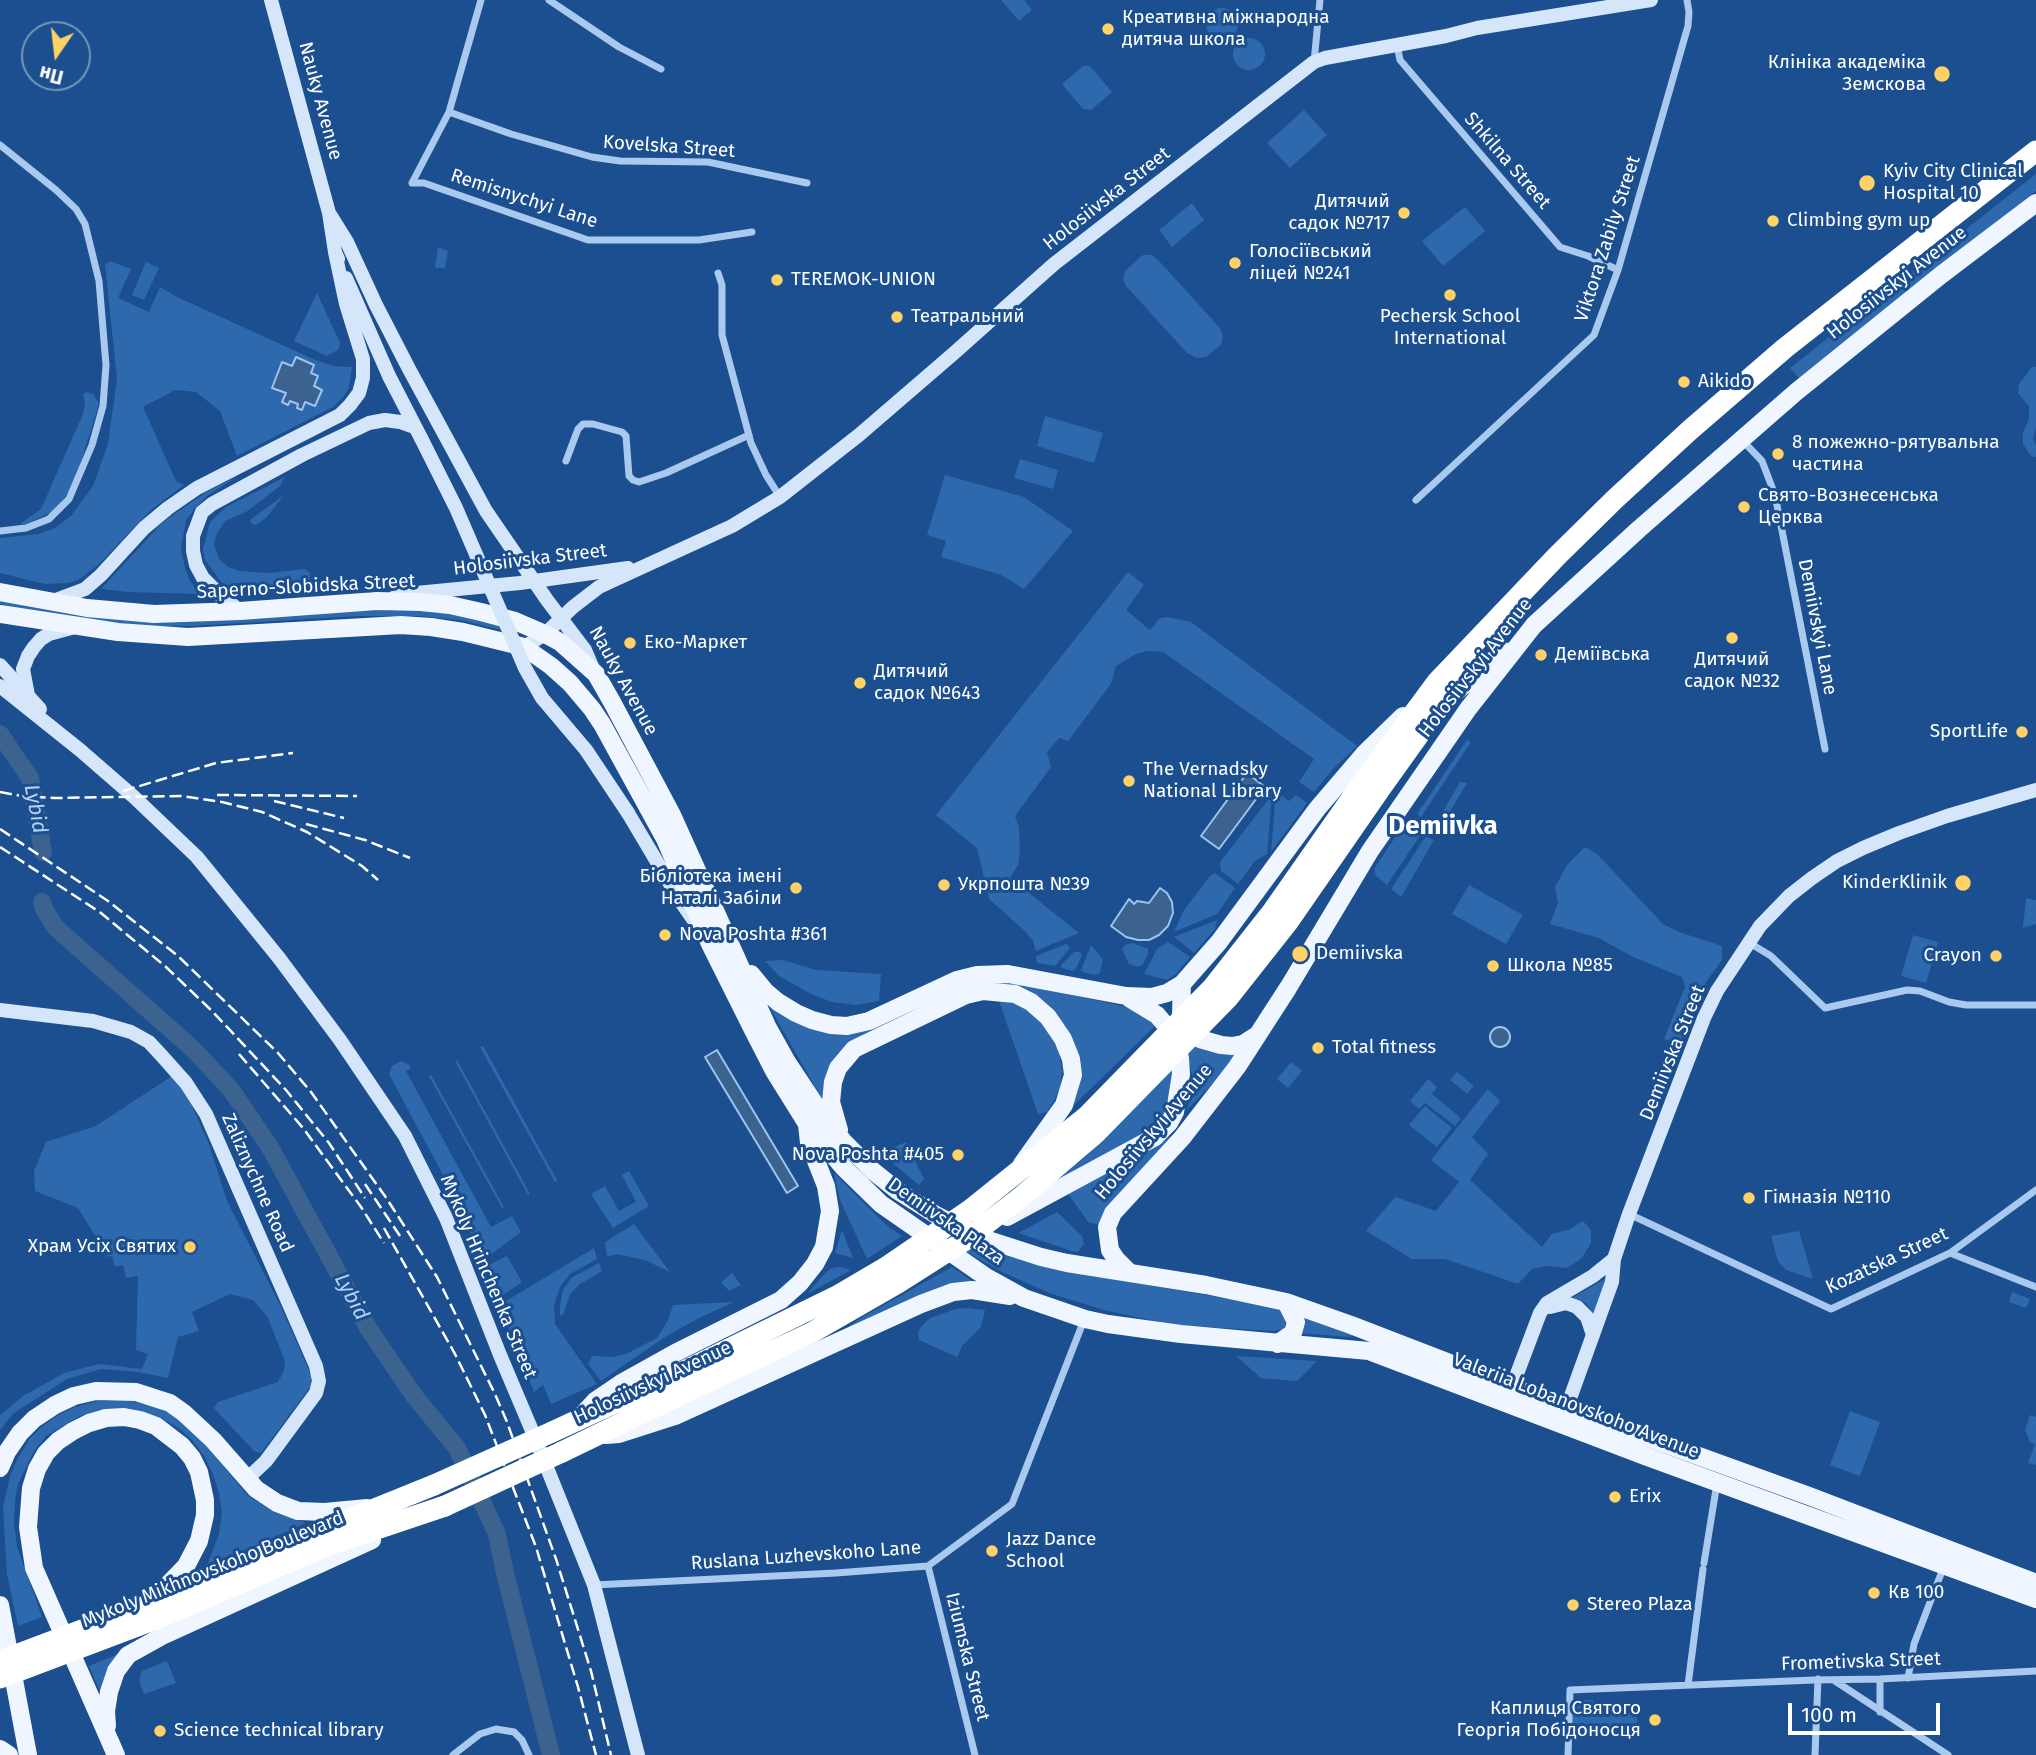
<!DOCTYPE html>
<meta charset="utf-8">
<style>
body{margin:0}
#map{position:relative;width:2036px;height:1755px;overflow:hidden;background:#1b4f8f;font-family:"Fira Sans",sans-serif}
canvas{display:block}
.north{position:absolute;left:21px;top:21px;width:70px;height:70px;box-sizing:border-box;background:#1b4f8f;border:2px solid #7695bc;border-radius:50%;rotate:194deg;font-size:19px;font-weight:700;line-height:28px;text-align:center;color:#fff}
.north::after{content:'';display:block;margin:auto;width:24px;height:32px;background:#ffd166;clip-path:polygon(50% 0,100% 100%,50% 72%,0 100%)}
.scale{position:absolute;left:1788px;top:1703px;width:152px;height:32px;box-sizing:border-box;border:4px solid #fff;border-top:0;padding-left:9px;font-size:21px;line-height:24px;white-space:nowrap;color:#fff;-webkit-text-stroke:5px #1b4f8f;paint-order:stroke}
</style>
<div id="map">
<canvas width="2036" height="1755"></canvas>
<div class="north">Пн</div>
<div class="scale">100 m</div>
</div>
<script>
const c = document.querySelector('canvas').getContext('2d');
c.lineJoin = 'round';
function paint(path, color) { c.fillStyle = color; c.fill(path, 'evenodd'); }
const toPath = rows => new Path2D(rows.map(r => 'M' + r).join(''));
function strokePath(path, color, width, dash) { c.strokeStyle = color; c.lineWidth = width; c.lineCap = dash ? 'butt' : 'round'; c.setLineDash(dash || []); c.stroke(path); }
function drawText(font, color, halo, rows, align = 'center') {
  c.font = font + ' "Fira Sans",sans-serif'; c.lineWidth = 6; c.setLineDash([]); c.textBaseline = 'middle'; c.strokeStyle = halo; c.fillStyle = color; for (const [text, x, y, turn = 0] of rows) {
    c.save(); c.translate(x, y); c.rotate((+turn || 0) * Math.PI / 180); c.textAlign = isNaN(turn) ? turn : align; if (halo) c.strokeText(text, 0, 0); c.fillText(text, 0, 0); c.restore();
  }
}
const green = toPath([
 [1001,0,1024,0,1032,10,1019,21],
 '1206 24a16 16 0 1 1 32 0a16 16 0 1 1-32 0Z',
 '1233 54a16 16 0 1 1 32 0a16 16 0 1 1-32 0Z',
 [1083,66,1090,66,1112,92,1091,110,1083,109,1062,84],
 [1304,110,1327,135,1290,168,1267,143],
 [2036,174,2036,191,1800,379,1790,368],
 [1192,203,1204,220,1172,247,1159,230],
 [1465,207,1485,231,1443,266,1422,241],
 [438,247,448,251,445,268,435,268],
 [1143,255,1152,255,1159,261,1220,328,1223,336,1221,345,1206,357,1197,358,1187,353,1126,286,1123,279,1125,271],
 [110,261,131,269,118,298,149,312,160,287,175,296,313,359,333,366,352,367,349,388,343,397,333,407,237,456,220,411,196,392,175,390,143,407,176,481,184,485,152,509,98,565,78,580,68,583,45,584,0,573,0,538,39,534,55,528,71,516,93,486,108,444,117,379,105,264],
 [146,262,159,268,144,300,132,295],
 [317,293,340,343,339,349,327,356,294,341],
 [2032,367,2036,367,2036,428,2033,438,2036,445,2036,457,2031,456,2023,444,2023,433,2029,419,2029,406,2018,393,2019,384],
 [87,392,93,394,99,404,79,468,68,493,54,511,26,524,20,524,41,509,83,414,85,404,83,394],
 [1045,416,1103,433,1094,463,1037,446],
 [1020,459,1058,470,1053,489,1014,478],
 [945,475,1024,497,1073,531,1024,589,1001,575,941,557,946,541,927,535],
 [238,476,207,496,196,507,186,520,181,549,185,568,190,581,200,594,129,592,101,589,162,523,206,492],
 [285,477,280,486,246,512,225,521,217,533,214,544,219,559,228,567,240,571,269,573,305,569,310,573,310,583,308,586,239,592,221,582,205,560,203,549,210,522,226,507],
 [284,495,267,517,256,525,252,524,250,520],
 [1128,572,1144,585,1126,610,1150,630,1160,618,1167,617,1191,622,1357,746,1333,769,1314,792,1299,782,1314,759,1163,652,1148,651,1136,654,1116,666,1111,684,1068,741,1059,738,1047,752,1051,767,1015,816,1019,827,1020,851,1018,865,1010,878,1079,933,1036,951,1033,941,1026,932,989,899,977,848,936,815],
 [0,599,19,603,358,611,418,610,461,615,500,626,501,630,460,620,419,616,358,616,193,626,150,626,94,620,21,609,0,604],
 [1467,740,1471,742,1421,817,1417,814],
 [1460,782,1467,783,1443,823,1438,820],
 [1276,791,1289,801,1296,795,1307,803,1271,852],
 [1272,795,1267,854,1255,861,1238,884,1221,871,1220,862],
 [1410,827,1422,833,1387,885,1376,876,1374,869,1400,830],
 [1426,836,1434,840,1401,897,1391,889],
 [1585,847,1597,854,1663,924,1679,932,1722,946,1722,960,1706,982,1682,1041,1676,1043,1664,1039,1685,987,1682,977,1631,956,1599,938,1550,924,1558,903,1555,887,1567,865],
 [1215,873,1235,888,1217,914,1174,932,1184,910,1210,876],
 [1469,885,1523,915,1506,944,1452,914],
 [2026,898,2036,900,2036,924,2023,928],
 [1217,920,1215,929,1194,953,1174,937],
 [1913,935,1938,942,1926,983,1901,976],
 [1168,942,1190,957,1177,973,1167,980,1144,974,1157,949],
 [1132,943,1148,949,1148,954,1143,964,1139,967,1129,964,1122,949,1125,945],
 [1066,944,1069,946,1069,949,1055,966,1037,963,1036,956],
 [1091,945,1103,959,1100,973,1096,975,1085,973,1081,970],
 [1074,952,1080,952,1082,955,1076,969,1073,971,1062,968,1061,965],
 [783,960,816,970,881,974,879,1001,856,1005,832,1002,813,995,779,976,765,961],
 [999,982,1026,985,1132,1008,1156,1025,1069,1110,1076,1067,1015,986],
 [998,998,1027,1008,1041,1020,1059,1048,1062,1071,1060,1090,1047,1112,1038,1114],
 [769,1006,790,1019,890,1018,892,1022,851,1042,842,1049,826,1074,822,1099],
 [1192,1045,1220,1054,1236,1055,1213,1083,1187,1110,1191,1094,1192,1075,1186,1052],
 [483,1046,557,1180,555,1182,480,1047],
 [457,1060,530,1194,528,1195,455,1061],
 [401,1061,408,1064,411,1068,406,1071,491,1227,512,1216,521,1232,487,1257,481,1258,461,1209,389,1074,392,1066],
 [1291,1062,1302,1071,1288,1088,1277,1079],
 [1174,1063,1172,1096,1163,1118,1151,1131,1060,1181,1057,1178,1085,1157],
 [1457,1072,1474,1086,1467,1094,1450,1080],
 [431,1075,504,1207,502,1208,429,1076],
 [172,1076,185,1090,209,1144,227,1201,280,1305,311,1375,311,1386,261,1453,254,1451,214,1408,218,1402,278,1382,284,1371,285,1361,267,1316,253,1300,230,1294,192,1312,199,1331,178,1337,168,1378,138,1372,101,1369,67,1379,14,1413,0,1430,0,1415,23,1396,64,1373,99,1364,142,1369,148,1354,136,1350,138,1276,126,1278,123,1265,115,1267,112,1256,108,1257,78,1208,35,1191,34,1171,46,1142,96,1126],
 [1428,1079,1437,1087,1432,1094,1461,1118,1455,1126,1425,1103,1419,1109,1410,1101],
 [1488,1089,1500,1101,1472,1137,1488,1154,1470,1180,1542,1247,1552,1234,1570,1229,1583,1221,1591,1230,1591,1243,1582,1258,1567,1268,1547,1266,1532,1269,1518,1284,1445,1259,1412,1259,1366,1231,1395,1197,1436,1211,1459,1182,1431,1160],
 [1425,1106,1452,1128,1437,1147,1409,1125],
 [1182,1131,1099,1224,1089,1223,1066,1191,1157,1142],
 [906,1142,924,1179,919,1185,890,1161,885,1151],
 [629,1171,649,1206,613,1228,591,1194,605,1186,619,1211,636,1202,622,1175],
 [834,1173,886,1225,902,1236,867,1259,840,1200],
 [1057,1212,1082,1236,1084,1244,1078,1252,1072,1251,1018,1233],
 [634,1224,670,1272,645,1260,617,1254,607,1257,605,1242],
 [842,1230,853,1258,835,1253],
 [1799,1231,1813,1279,1786,1270,1778,1261,1771,1236],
 [976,1243,999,1254,1072,1272,1270,1306,1283,1310,1287,1319,1284,1329,1274,1331,1188,1326,1159,1322,1104,1310,1049,1293,998,1270,963,1250],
 [594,1248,597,1259,570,1274,560,1287,554,1305,555,1324,597,1384,551,1404,543,1385,534,1392,503,1313,504,1305,506,1301],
 [507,1256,522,1282,497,1299,485,1267],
 [599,1263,602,1271,580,1284,570,1294,563,1315,560,1316,560,1305,563,1290,571,1278],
 [840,1267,851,1270,807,1294,825,1273,832,1268],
 [952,1267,978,1285,852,1332,849,1326,864,1316],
 [732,1273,741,1285,729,1291,721,1282],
 [1608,1277,1595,1315,1586,1303,1572,1298],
 [2012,1292,2030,1299,2026,1308,2009,1302],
 [734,1302,699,1318,665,1337,601,1381,588,1364,592,1356,613,1357,626,1354,657,1338,668,1320,673,1305],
 [967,1308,985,1310,981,1327,962,1346,957,1357,919,1340,918,1333,920,1328,930,1318,956,1309],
 [1303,1316,1352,1334,1352,1336,1349,1337,1300,1333],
 [1236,1356,1317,1361,1297,1381,1261,1378],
 [125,1400,149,1404,174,1415,193,1430,248,1496,274,1512,306,1523,206,1568,219,1534,222,1513,219,1493,213,1474,204,1456,193,1441,180,1429,161,1418,142,1411,100,1410,80,1416,46,1436,34,1451,18,1484,15,1500,14,1522,17,1547,42,1617,18,1626,7,1574,3,1507,10,1476,18,1458,30,1438,44,1425,58,1415,75,1407,98,1401],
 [1850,1411,1880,1422,1860,1476,1830,1465],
 [2030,1415,2036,1417,2036,1465,2028,1463,2035,1444,2030,1442,2025,1430],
 [118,1654,106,1676,101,1694,89,1666],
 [167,1661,176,1683,144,1694,139,1680,142,1671],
 [1573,1700,1593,1700,1593,1705,1637,1704,1637,1729,1573,1729]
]);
const water = toPath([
 [296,357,314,365,311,373,318,376,314,386,322,390,315,406,305,402,302,410,297,408,298,404,290,401,288,405,282,402,286,393,272,388,282,362,292,366,296,357],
 [1247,773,1265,787,1219,849,1201,836,1247,773],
 [1160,888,1167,893,1172,902,1173,913,1168,926,1159,935,1149,940,1138,940,1126,937,1111,926,1129,899,1134,904,1137,901,1149,903,1160,888],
 '1490 1037a10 10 0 1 1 20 0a10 10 0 1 1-20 0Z',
 [717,1050,798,1186,787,1193,705,1057,717,1050]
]);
const river = toPath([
 [0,734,30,778,43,852],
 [42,902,44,909,55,927,194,1050,232,1091,271,1149,368,1328,415,1397,457,1448,497,1534,505,1573,551,1755]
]);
const street = toPath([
 [549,0,619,47,661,69],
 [1397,45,1400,60,1560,247,1588,256,1618,270],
 [1314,62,1320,0],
 [449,112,511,134,592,157,620,161,708,162,807,183],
 [0,145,56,190,76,209,85,224,99,281,106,365,103,406,92,445,69,499,49,519,26,528,0,531],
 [412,183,424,183,588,240,699,240,752,232],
 [412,183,449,112,481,0],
 [718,273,722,285,722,335,751,443,766,475,780,497],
 [1741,439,1762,461,1775,495,1825,749],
 [566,461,578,429,583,424,593,424,622,432,626,436,629,476,633,480,639,482,666,473,749,435],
 [1416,500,1594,335,1618,270,1688,26,1689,12,1687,0],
 [1748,942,1771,956,1825,1008,1907,990,1920,991,1949,1002,1966,1005,2036,1005],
 [1629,1214,1831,1309,1950,1253,2036,1190],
 [1950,1253,2036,1287],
 [1704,1563,1717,1483],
 [928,1566,975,1755],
 [594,1585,836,1573,928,1566,1012,1504,1084,1320],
 [1908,1678,1914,1644,1944,1566],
 [1880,1679,1880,1712],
 [1835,1681,1948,1755],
 [1688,1685,1703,1569],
 [453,1755,480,1734,496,1729,514,1732,522,1740,529,1755],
 [1568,1755,1570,1690,1814,1680,1880,1679,2036,1671],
 [1815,1755,1818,1679]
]);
const secondary = toPath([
 [271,0,329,213,335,252,338,259],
 [329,213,347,242,376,305,409,369,486,511,547,600,585,650,594,671],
 [346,278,389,376,421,438],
 [395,597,406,594,520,583,628,568],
 [53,601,85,589,101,575,144,528,168,508,197,488,340,415,350,405,359,393,363,378,363,359,346,304,335,252],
 [240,611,220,595,203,578,196,565,193,551,193,536,202,512,212,504,302,455,369,423,385,420,400,422,414,427],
 [524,647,545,634,573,607,599,587,732,526,780,497,859,435,953,354,1054,264,1314,62,1325,58,1446,36,1477,28,1651,0],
 [0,665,40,709],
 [0,686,80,750,134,797,197,857,279,958,340,1040,405,1136,446,1218,500,1355,533,1433,594,1585,638,1755],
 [28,695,23,669,28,656,34,647,41,639,49,634,75,627],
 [628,813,679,899,695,922],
 [0,1010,93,1021,131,1032,149,1042,162,1056,186,1083,206,1114,316,1366,319,1381,316,1393,266,1461,247,1479],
 [1550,1307,1566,1303,1577,1307,1587,1317,1593,1335],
 [1509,1395,1540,1313,1547,1303,1593,1276,1614,1259],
 [1563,1418,1612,1282,1614,1259,1629,1214,1704,1018,1717,991,1760,926,1789,896,1812,878,1837,861,1863,848,1899,833,1947,816,2036,790]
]);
const primary = toPath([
 [0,592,87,608,154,614,240,611,377,601,421,602,450,605,481,612,515,621,545,634,560,642,596,674,612,702,672,815,767,1026,787,1062,822,1115,843,1141,873,1171,898,1191,936,1215,979,1237,1041,1257,1067,1263,1206,1285,1286,1302,1351,1325,1566,1408,1809,1496,2036,1583],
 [0,614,118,632,188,637,401,625,431,627,463,632,524,647,551,666,570,683,592,709,602,724,665,839,710,944,754,1032,774,1071,807,1124,843,1167,881,1204,986,1277,1024,1298,1085,1319,1108,1324,1181,1334,1369,1351,1645,1456,2036,1599],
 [1456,692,1504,651],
 [751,974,765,991,778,1002,796,1013,812,1020,831,1025,847,1026,869,1021,957,980,977,975,1008,974,1126,996,1152,997,1167,993,1182,984,1219,942,1317,809,1364,754,1403,716],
 [1182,984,1181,1013,1187,1027,1200,1039,1221,1045,1232,1046,1243,1044,1257,1035],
 [1129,998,1157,1015,1168,1028,1180,1058,1181,1074,1175,1112,1169,1123,1155,1137],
 [839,1130,831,1102,833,1082,838,1068,854,1049,966,995,983,991,1015,994,1031,1002,1048,1017,1063,1039,1071,1059,1073,1075,1064,1105,1022,1164],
 [1130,1273,1116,1259,1110,1250,1107,1227,1113,1213,1182,1138,1237,1067,1288,988,1370,851,1468,709,1534,625,1639,529,1796,392,1941,275,2036,203],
 [1277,1344,1293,1333,1296,1322,1286,1302],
 [582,1415,595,1401,623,1382,675,1353,781,1300,800,1283,815,1264,824,1247,830,1211,826,1186,809,1143,807,1124],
 [606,1435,619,1434,675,1416,921,1304,953,1292,972,1290,1010,1296],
 [0,1468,7,1452,20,1433,34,1419,55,1405,74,1396,96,1391,136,1392,170,1403,184,1413,213,1440,256,1489,277,1503,298,1511,325,1512,367,1508],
 [0,1605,28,1755],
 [107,1726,106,1711,109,1692,116,1671,128,1655,164,1635,372,1540],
 [0,1749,9,1755],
 [116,1755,34,1568,28,1527,31,1488,37,1469,46,1453,58,1441,73,1431,89,1423,106,1418,124,1417,140,1420,156,1426,182,1446,192,1458,199,1472,205,1500,205,1515,199,1541,186,1566,153,1600]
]);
const highway = toPath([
 [1363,782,1437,682,1557,556,1615,499,1690,430,1785,348,2036,151],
 [1378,792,1471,662],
 [552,1432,686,1370],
 [562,1452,694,1388],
 [326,1546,445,1506],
 [148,1605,318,1532,434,1485]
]);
const rail = toPath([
 [123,791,216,763,293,753],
 [0,792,22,796,55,798,182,796,222,802,262,812,307,832,362,866,378,880],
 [217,795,357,796],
 [274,801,344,818],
 [306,824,365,840,410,858],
 [0,829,108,901,178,956,278,1053,311,1092,387,1199,437,1277,495,1394,507,1422,556,1559,591,1671,611,1755],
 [0,847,101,913,166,967,213,1012,286,1090,329,1143,365,1198],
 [239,1054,303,1128,361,1207,384,1243],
 [365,1184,400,1236],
 [384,1228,455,1354,485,1415,536,1547,578,1687,596,1755]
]);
const secondaryBridge = toPath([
 [421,438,456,508,525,668,542,698,586,750,628,813]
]);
const primaryBridge = toPath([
 [1007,1217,1155,1137]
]);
const highwayBridge = toPath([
 [686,1370,837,1296,888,1266,970,1210,1086,1117,1213,987,1272,912,1363,782],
 [694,1388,811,1333,898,1283,964,1241,1021,1197,1096,1133,1228,998,1288,922,1378,792],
 [434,1485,552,1432],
 [445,1506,562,1452],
 [0,1661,148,1605],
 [0,1678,156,1619,326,1546]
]);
const markers = [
 [1108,29,7,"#ffd166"],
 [1942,74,9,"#ffd166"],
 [1867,183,9,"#ffd166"],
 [1404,213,7,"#ffd166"],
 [1773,221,7,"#ffd166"],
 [1235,263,7,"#ffd166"],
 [777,280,7,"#ffd166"],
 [1450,295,7,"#ffd166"],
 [897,317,7,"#ffd166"],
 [1684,382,7,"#ffd166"],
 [1778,454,7,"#ffd166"],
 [1744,507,7,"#ffd166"],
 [1732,638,7,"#ffd166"],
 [630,643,7,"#ffd166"],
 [1541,655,7,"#ffd166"],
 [860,683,7,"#ffd166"],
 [2022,732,7,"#ffd166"],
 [1129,781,7,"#ffd166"],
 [1963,883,9,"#ffd166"],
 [944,885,7,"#ffd166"],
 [796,888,7,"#ffd166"],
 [665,935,7,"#ffd166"],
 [1300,954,9,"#ffd166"],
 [1996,956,7,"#ffd166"],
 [1493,966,7,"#ffd166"],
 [1318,1048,7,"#ffd166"],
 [958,1155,7,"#ffd166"],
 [1749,1198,7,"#ffd166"],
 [190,1247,7,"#ffd166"],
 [1615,1497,7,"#ffd166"],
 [992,1551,7,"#ffd166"],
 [1874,1593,7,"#ffd166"],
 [1573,1605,7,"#ffd166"],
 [1655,1720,7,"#ffd166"],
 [160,1731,7,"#ffd166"]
];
const poiNames = [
 ["Креативна міжнародна",1122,18],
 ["дитяча школа",1122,40],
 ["Клініка академіка",1926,63,"right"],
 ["Земскова",1926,85,"right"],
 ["Kyiv City Clinical",1883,172],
 ["Hospital 10",1883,194],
 ["Дитячий",1390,202,"right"],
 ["садок №717",1390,224,"right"],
 ["Climbing gym up",1787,221],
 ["Голосіївський",1249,252],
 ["ліцей №241",1249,274],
 ["TEREMOK-UNION",791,280],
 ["Театральний",911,317],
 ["Pechersk School",1450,317,"center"],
 ["International",1450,339,"center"],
 ["Aikido",1698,382],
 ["8 пожежно-рятувальна",1792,443],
 ["частина",1792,465],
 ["Свято-Вознесенська",1758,496],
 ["Церква",1758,518],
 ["Еко-Маркет",644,643],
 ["Деміївська",1555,655],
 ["Дитячий",1732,660,"center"],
 ["садок №32",1732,682,"center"],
 ["Дитячий",874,672],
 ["садок №643",874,694],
 ["SportLife",2008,732,"right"],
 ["The Vernadsky",1143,770],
 ["National Library",1143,792],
 ["Бібліотека імені",782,877,"right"],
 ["Наталі Забіли",782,899,"right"],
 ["KinderKlinik",1947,883,"right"],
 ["Укрпошта №39",958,885],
 ["Nova Poshta #361",679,935],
 ["Demiivska",1316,954],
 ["Crayon",1982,956,"right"],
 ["Школа №85",1507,966],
 ["Total fitness",1332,1048],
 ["Nova Poshta #405",944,1155,"right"],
 ["Гімназія №110",1763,1198],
 ["Храм Усіх Святих",176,1247,"right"],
 ["Erix",1629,1497],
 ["Jazz Dance",1006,1540],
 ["School",1006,1562],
 ["Кв 100",1888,1593],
 ["Stereo Plaza",1587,1605],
 ["Каплиця Святого",1641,1709,"right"],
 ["Георгія Побідоносця",1641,1731,"right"],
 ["Science technical library",174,1731]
];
const streetNames = [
 ["Nauky Avenue",320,101,75],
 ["Kovelska Street",669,147,4],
 ["Shkilna Street",1507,161,49],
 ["Remisnychyi Lane",524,199,18],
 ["Holosiivska Street",1107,199,-38],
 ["Viktora Zabily Street",1608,239,-72],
 ["Holosiivskyi Avenue",1897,283,-38],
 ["Holosiivska Street",530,560,-7],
 ["Saperno-Slobidska Street",306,587,-3],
 ["Demiivskyi Lane",1817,627,79],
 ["Holosiivskyi Avenue",1476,668,-52],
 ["Nauky Avenue",623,681,61],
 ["Demiivska Street",1673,1053,-68],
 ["Holosiivskyi Avenue",1154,1132,-50],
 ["Zaliznychne Road",257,1183,66],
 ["Demiivska Plaza",946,1222,35],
 ["Kozatska Street",1887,1261,-25],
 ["Mykoly Hrinchenka Street",488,1277,67],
 ["Holosiivskyi Avenue",653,1383,-25],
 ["Valeriia Lobanovskoho Avenue",1576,1406,21],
 ["Ruslana Luzhevskoho Lane",806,1556,-4],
 ["Mykoly Mikhnovskoho Boulevard",213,1570,-22],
 ["Iziumska Street",967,1657,76],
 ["Frometivska Street",1861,1662,-2]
];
const waterNames = [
 ["Lybid",35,809,79],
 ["Lybid",351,1297,62]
];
const districtNames = [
 ["Demiivka",1443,827]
];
paint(green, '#2e69ad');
paint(water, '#3c6290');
strokePath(water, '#9cc4f0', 2);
strokePath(river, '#3c6290', 18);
strokePath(street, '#a9c9ee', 7);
strokePath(secondary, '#d6e6fa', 14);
strokePath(primary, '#f0f6ff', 18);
strokePath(highway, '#fff', 21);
strokePath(rail, '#fff', 2.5, [12, 5]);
strokePath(secondaryBridge, '#d6e6fa', 14);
strokePath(primaryBridge, '#f0f6ff', 18);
strokePath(highwayBridge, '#fff', 21);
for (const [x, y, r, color] of markers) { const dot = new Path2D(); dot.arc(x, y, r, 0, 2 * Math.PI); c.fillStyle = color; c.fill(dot); strokePath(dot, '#1b4f8f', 2.5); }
drawText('19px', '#fff', '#1b4f8f', poiNames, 'left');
drawText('19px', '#fff', '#1b4f8f', streetNames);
drawText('italic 21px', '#b5d3f5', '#1b4f8f', waterNames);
drawText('bold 26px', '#fff', '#1b4f8f', districtNames);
</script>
